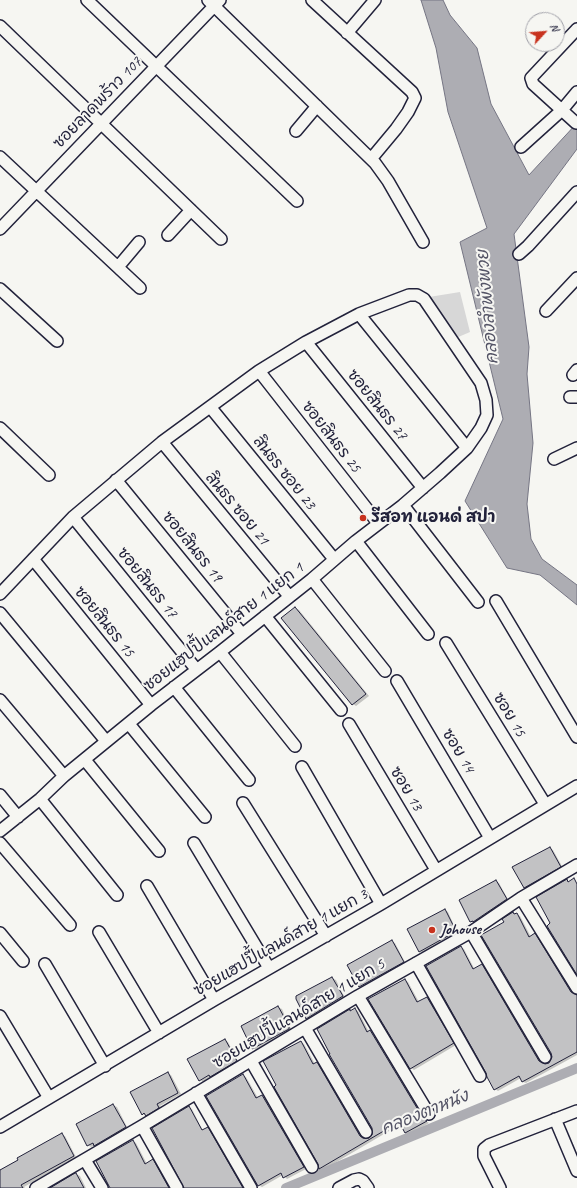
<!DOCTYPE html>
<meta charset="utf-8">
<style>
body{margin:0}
#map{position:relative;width:577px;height:1188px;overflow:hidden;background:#f6f6f2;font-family:Caveat,sans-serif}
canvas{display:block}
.north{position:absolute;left:525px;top:12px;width:40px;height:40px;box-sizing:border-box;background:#f6f6f2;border:1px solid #a1a1a9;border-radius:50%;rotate:64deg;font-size:11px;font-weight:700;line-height:16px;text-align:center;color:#22223b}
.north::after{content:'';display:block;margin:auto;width:14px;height:18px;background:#c8321e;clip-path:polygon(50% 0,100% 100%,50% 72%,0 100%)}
</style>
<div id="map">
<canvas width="577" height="1188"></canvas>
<div class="north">N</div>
</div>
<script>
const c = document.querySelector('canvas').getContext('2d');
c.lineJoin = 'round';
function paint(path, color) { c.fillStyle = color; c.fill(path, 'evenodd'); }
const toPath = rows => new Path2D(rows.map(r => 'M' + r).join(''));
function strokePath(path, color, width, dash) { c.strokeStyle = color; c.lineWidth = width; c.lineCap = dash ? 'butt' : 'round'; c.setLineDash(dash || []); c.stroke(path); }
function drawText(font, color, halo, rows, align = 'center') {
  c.font = font + ' Caveat,"Playpen Sans Thai",sans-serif'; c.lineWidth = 4; c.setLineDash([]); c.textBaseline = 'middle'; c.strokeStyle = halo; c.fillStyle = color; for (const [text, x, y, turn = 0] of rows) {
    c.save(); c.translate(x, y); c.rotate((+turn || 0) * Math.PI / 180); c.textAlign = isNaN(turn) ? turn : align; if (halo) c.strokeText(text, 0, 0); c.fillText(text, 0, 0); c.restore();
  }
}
const green = toPath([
 [460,292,470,332,456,338,429,297]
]);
const water = toPath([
 [421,0,443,0,450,15,477,48,491,104,529,175,577,123,577,149,514,234,529,347,527,374,533,443,527,504,531,539,542,559,577,585,577,605,540,575,507,568,465,501,503,419,460,242,487,228,448,112,436,48,421,0]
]);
const shadow = toPath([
 [295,608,299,610,369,696,356,706,353,704,283,618],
 [550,848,553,850,563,868,528,889,524,888],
 [496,881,499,883,509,901,474,923,471,921],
 [445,910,448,912,458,934,423,953,420,951],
 [513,913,520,916,531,937,535,934,538,936,574,995,577,995,577,1055,526,1083,523,1082,521,1078,498,1091,495,1089,461,947,464,949,475,970,482,965,485,967,542,1063,549,1064,552,1060,552,1053,505,922],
 [391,941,395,943,406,964,363,988,360,986],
 [332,978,336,980,345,998,310,1020,307,1018],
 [405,980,408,982,419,1002,427,998,430,1000,456,1045,414,1070,411,1068],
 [278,1007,282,1009,292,1031,256,1050,253,1048],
 [350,1010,351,1011,355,1010,358,1011,369,1032,370,1031,374,1033,426,1121,429,1123,409,1135,406,1133,401,1124,323,1170,320,1168,301,1042,304,1044,315,1064,317,1063,320,1065,363,1138,370,1139,373,1136,373,1128],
 [225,1040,228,1042,239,1063,214,1078,212,1077,203,1082,200,1080],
 [168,1074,171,1075,181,1094,160,1106,162,1109,150,1117,146,1116,142,1114],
 [243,1075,246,1077,258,1098,262,1096,265,1098,306,1169,287,1179,283,1175,262,1187,258,1185],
 [113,1105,117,1107,128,1129,98,1147,95,1145,91,1147,88,1145],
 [189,1107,192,1109,203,1131,208,1128,211,1130,245,1188,185,1188],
 [62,1135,65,1136,76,1157,24,1187,25,1188,0,1188,0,1170],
 [133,1141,136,1143,147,1164,153,1161,156,1162,171,1188,112,1188],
 [76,1174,80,1176,86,1188,52,1188]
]);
const canal = toPath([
 [286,1188,577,1068]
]);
const building = toPath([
 [295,607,366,694,352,705,281,618,295,607],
 [550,847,561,867,524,888,512,867,550,847],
 [574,878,577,884,577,975,547,926,550,923,536,897,567,879,568,882,574,878],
 [496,880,507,899,473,922,473,921,470,922,459,900,496,880],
 [445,909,455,929,455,932,419,952,407,929,445,909],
 [513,912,514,914,517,913,529,937,535,933,571,992,577,995,577,1052,522,1082,519,1076,494,1090,487,1077,486,1073,426,966,461,946,473,969,482,964,539,1061,545,1064,549,1063,552,1057,551,1053,481,935,504,922,502,919,513,912],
 [392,940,404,962,359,987,347,965,392,940],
 [332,977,343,996,306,1019,296,999,296,996,332,977],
 [405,979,417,1002,427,997,454,1043,410,1069,368,999,405,979],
 [278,1006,289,1026,289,1029,252,1049,241,1026,278,1006],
 [355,1008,367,1032,370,1030,423,1118,427,1121,405,1133,399,1122,319,1169,318,1164,274,1087,276,1085,263,1061,301,1041,313,1064,317,1062,360,1136,363,1138,369,1138,372,1135,372,1128,329,1054,330,1054,317,1029,350,1009,350,1011,355,1008],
 [225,1039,237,1061,210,1077,209,1075,199,1081,187,1059,225,1039],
 [168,1072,178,1093,157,1104,159,1108,146,1116,144,1113,142,1115,130,1092,168,1072],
 [243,1074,256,1098,262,1095,304,1167,283,1178,281,1173,258,1186,206,1096,243,1074],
 [113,1104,126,1127,94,1146,93,1143,87,1146,76,1124,113,1104],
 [189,1106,202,1130,208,1127,243,1188,184,1188,152,1128,189,1106],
 [62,1133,74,1156,21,1185,23,1188,0,1188,0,1170,18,1160,17,1158,62,1133],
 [133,1140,145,1164,153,1159,169,1188,110,1188,96,1161,133,1140],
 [76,1173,84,1188,50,1188,75,1173,76,1173]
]);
const minor = toPath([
 [87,0,297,201],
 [208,0,375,163,388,181,423,242],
 [312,0,412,92,415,98,408,112,396,129,371,159],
 [0,26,221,239],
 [347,33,375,0],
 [576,123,533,84,531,78,577,29],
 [296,131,317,106],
 [521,147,562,110,577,92],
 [0,157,140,288],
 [0,229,220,0],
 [168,235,191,210],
 [519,254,528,246,577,192],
 [118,267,139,242],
 [0,289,57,341],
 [546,311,577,278],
 [359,314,467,448],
 [306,342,423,488],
 [259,371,378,523],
 [573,375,577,370],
 [570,397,577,397],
 [211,408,334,559],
 [0,428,49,475],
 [162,442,289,596],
 [554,459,577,448],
 [116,480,242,634],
 [403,505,478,602],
 [73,517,196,669],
 [356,541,428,634],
 [33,559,151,705],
 [312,579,385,671],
 [0,594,73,517,162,442,259,371,306,342,359,314,409,295,417,295,424,299,481,383,486,400,487,415,481,428,467,448,440,473,403,505,356,541,312,579,220,652,151,705,64,776,40,799,0,831],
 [496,601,577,737],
 [0,613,106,741],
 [265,616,341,710],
 [446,643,545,804],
 [220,652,295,746],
 [397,681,490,838],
 [174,687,249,780],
 [0,700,64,776],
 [129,724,205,817],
 [349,724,436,870],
 [85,760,159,851],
 [302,767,381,904],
 [0,795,18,817],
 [40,799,117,895],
 [243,803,326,936],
 [0,843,70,925],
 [194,843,269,968],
 [147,886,214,1000],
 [521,898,577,988],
 [99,932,159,1033],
 [471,932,545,1057],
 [0,933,23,961],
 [416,963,480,1076],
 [45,964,105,1066],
 [358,996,429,1114],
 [0,1016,49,1098],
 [305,1028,366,1132],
 [251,1061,312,1167],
 [196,1093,251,1188],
 [555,1119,577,1171],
 [142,1126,177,1188],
 [0,1127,214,1000,381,904,577,786],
 [85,1160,102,1188],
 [36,1188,142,1126,358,996,471,932,521,898,577,865],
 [339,1188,354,1180,359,1179,363,1181,368,1188],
 [500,1188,484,1156,484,1149,489,1145,577,1111]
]);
const markers = [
 [363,518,4,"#c8321e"],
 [432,930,4,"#c8321e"]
];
const streetNames = [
 ["ซอยลาดพร้าว 107",98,103,-46],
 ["ซอยสินธร 27",377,405,51],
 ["ซอยสินธร 25",331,437,52],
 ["สินธร ซอย 23",284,473,51],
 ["สินธร ซอย 21",237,509,50],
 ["ซอยสินธร 19",192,547,51],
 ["ซอยสินธร 17",147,583,51],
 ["ซอยสินธร 15",104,622,51],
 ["ซอยแฮปปี้แลนด์สาย 1 แยก 1",224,627,-38],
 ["ซอย 15",509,715,59],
 ["ซอย 14",458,751,59],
 ["ซอย 13",406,789,59],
 ["ซอยแฮปปี้แลนด์สาย 1 แยก 3",281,943,-30],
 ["ซอยแฮปปี้แลนด์สาย 1 แยก 5",299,1014,-31]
];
const poiNames = [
 ["รีสอท แอนด่ สปา",371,518],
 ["Johouse",440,930]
];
const waterNames = [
 ["คลองลำพังพวย",488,307,-95],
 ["คลองตาหนัง",425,1113,-22]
];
paint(green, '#d7d7d7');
paint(water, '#adadb3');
strokePath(water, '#757583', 1);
paint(shadow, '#0003');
strokePath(canal, '#adadb3', 10);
paint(building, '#c2c2c4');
strokePath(building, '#22223b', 1);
strokePath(minor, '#22223b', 14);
strokePath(minor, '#f6f6f2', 11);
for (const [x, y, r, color] of markers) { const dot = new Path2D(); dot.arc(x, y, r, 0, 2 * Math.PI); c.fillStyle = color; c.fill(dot); strokePath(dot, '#f6f6f2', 1.5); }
drawText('16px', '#22223b', '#f6f6f2', streetNames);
drawText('bold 16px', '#22223b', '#f6f6f2', poiNames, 'left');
drawText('italic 17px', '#535365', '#f6f6f2', waterNames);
</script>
